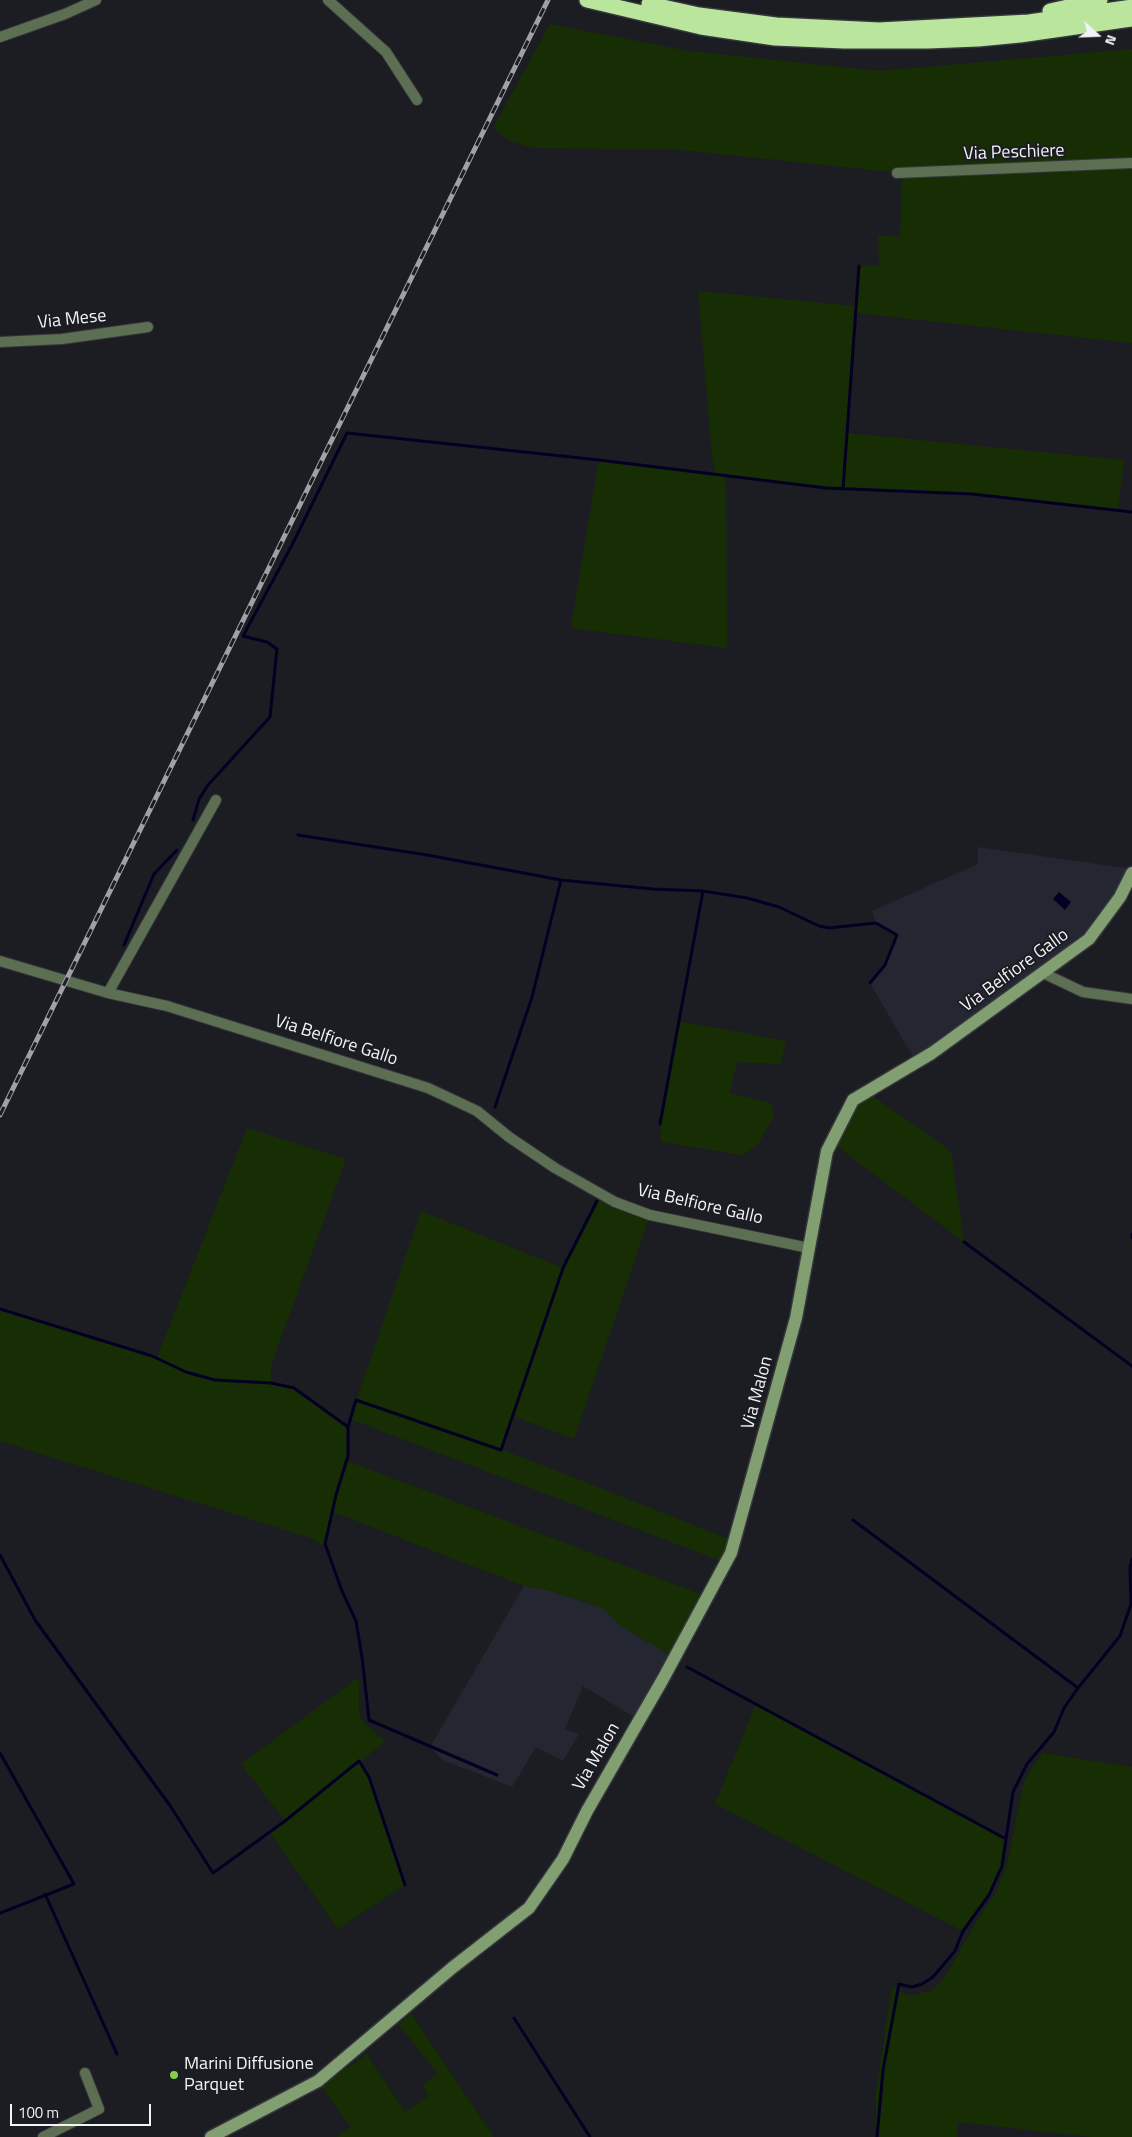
<!DOCTYPE html>
<style>
body{margin:0}
#map{position:relative;width:1132px;height:2137px;overflow:hidden;background:#1b1d22;font-family:"Titillium Web",sans-serif}
canvas{display:block}
.north{position:absolute;left:1072px;top:10px;width:50px;height:50px;-webkit-text-stroke:4px #1b1d22;paint-order:stroke;rotate:110deg;font-size:14px;font-weight:700;line-height:20px;text-align:center;color:#f2f3f7}
.north::after{content:'';display:block;margin:auto;width:18px;height:22px;background:#f2f3f7;clip-path:polygon(50% 0,100% 100%,50% 72%,0 100%)}
.scale{position:absolute;left:10px;top:2104px;width:141px;height:22px;box-sizing:border-box;border:2px solid #f2f3f7;border-top:0;padding-left:6px;font-size:15px;line-height:18px;white-space:nowrap;color:#f2f3f7;-webkit-text-stroke:4px #1b1d22;paint-order:stroke}
</style>
<div id="map">
<canvas width="1132" height="2137"></canvas>
<div class="north">N</div>
<div class="scale">100 m</div>
</div>
<script>
const c = document.querySelector('canvas').getContext('2d');
c.lineJoin = 'round';
function paint(path, color) { c.fillStyle = color; c.fill(path, 'evenodd'); }
const toPath = rows => new Path2D(rows.map(r => 'M' + r).join(''));
function strokePath(path, color, width, dash) { c.strokeStyle = color; c.lineWidth = width; c.lineCap = dash ? 'butt' : 'round'; c.setLineDash(dash || []); c.stroke(path); }
function drawText(font, color, halo, rows, align = 'center') {
  c.font = font + ' "Titillium Web",sans-serif'; c.lineWidth = 4; c.setLineDash([]); c.textBaseline = 'middle'; c.strokeStyle = halo; c.fillStyle = color; for (const [text, x, y, turn = 0] of rows) {
    c.save(); c.translate(x, y); c.rotate((+turn || 0) * Math.PI / 180); c.textAlign = isNaN(turn) ? turn : align; if (halo) c.strokeText(text, 0, 0); c.fillText(text, 0, 0); c.restore();
  }
}
const built = toPath([
 [978,847,1132,869,1089,939,916,1062,870,983,885,965,896,935,876,923,872,911,978,864],
 [524,1586,544,1589,601,1607,620,1625,674,1658,639,1720,583,1686,565,1729,579,1734,563,1761,536,1747,512,1787,443,1760,430,1747]
]);
const green = toPath([
 [550,24,689,51,880,71,1132,49,1132,343,856,313,847,433,1124,460,1118,510,972,494,843,489,726,476,727,648,571,628,599,460,716,474,712,457,698,291,856,306,859,266,879,266,878,235,900,237,902,173,681,150,533,148,508,140,493,128],
 [679,1021,786,1041,781,1064,737,1062,730,1093,771,1103,774,1116,758,1144,743,1155,661,1142,660,1124],
 [867,1092,951,1151,964,1242,831,1142,853,1100],
 [247,1128,346,1159,271,1366,271,1383,294,1388,348,1427,347,1461,708,1597,674,1658,620,1625,601,1607,544,1589,524,1586,333,1512,325,1544,321,1544,311,1538,0,1441,0,1309,157,1358],
 [600,1194,650,1215,574,1439,513,1416,501,1449,734,1541,726,1563,350,1419,421,1211,563,1268],
 [359,1677,359,1713,362,1721,385,1741,360,1762,369,1777,405,1885,338,1929,269,1831,285,1821,241,1764],
 [756,1704,1006,1839,1002,1866,989,1895,963,1931,715,1804],
 [1043,1753,1132,1767,1132,2137,1091,2137,958,2122,957,2137,876,2137,876,2092,892,1986,902,1993,912,1996,932,1990,943,1980,981,1914,995,1895,1008,1861,1023,1786,1031,1769],
 [411,2013,494,2137,337,2137,351,2127,321,2086,367,2054,405,2112,429,2096,423,2085,438,2074,399,2025]
]);
const water = toPath([
 [1059,892,1071,902,1065,910,1053,899]
]);
const stream = toPath([
 [843,489,859,266],
 [193,820,199,799,208,785,270,717,277,649,267,642,243,636,292,545,347,433,599,460,826,488,972,494,1132,512],
 [298,835,427,855,561,880,653,889,703,891,747,898,779,907,819,926,829,928,876,923,897,935,885,965,870,983],
 [124,945,154,874,177,850],
 [495,1107,532,997,561,880],
 [660,1124,703,891],
 [1132,1234,1132,1238],
 [964,1242,1132,1366],
 [0,1309,152,1356,186,1372,215,1380,271,1383,294,1388,348,1427,348,1456,336,1495,325,1544,342,1591,356,1621,362,1657,369,1720,497,1775],
 [348,1427,356,1400,501,1450,563,1268,597,1201],
 [853,1520,1078,1688],
 [0,1555,35,1620,171,1807,213,1873,285,1821,359,1761,369,1777,405,1885],
 [687,1667,1006,1839],
 [0,1753,74,1884,0,1913],
 [45,1894,117,2054],
 [514,2018,590,2137],
 [877,2137,883,2070,899,1984,912,1987,922,1984,933,1977,955,1951,963,1931,989,1895,1002,1866,1013,1792,1027,1764,1054,1732,1064,1708,1078,1688,1120,1636,1131,1604,1130,1567,1132,1559]
]);
const street = toPath([
 [328,0,386,52,417,100],
 [0,37,65,14,96,0],
 [897,173,1132,163],
 [0,342,62,339,148,327],
 [0,961,108,993,167,1006,428,1088,477,1111,509,1137,555,1168,615,1202,650,1215,809,1248],
 [1043,973,1083,992,1132,999],
 [108,993,216,800],
 [43,2137,99,2109,85,2073]
]);
const secondary = toPath([
 [211,2137,318,2081,452,1968,529,1908,563,1859,587,1811,663,1679,731,1553,796,1318,827,1151,853,1100,932,1053,1089,939,1120,897,1132,873]
]);
const highway = toPath([
 [587,0,701,27,775,38,844,41,928,41,978,39,1020,35,1132,19],
 [649,4,699,15,776,25,879,30,1029,22,1132,7],
 [1050,11,1100,0]
]);
const rail = toPath([
 [0,1115,548,0]
]);
const markers = [
 [174,2075,5,"#85cf4c"]
];
const streetNames = [
 ["Via Peschiere",1014,153,-2],
 ["Via Mese",72,320,-6],
 ["Via Belfiore Gallo",1015,971,-36],
 ["Via Belfiore Gallo",336,1041,18],
 ["Via Belfiore Gallo",700,1205,13],
 ["Via Malon",758,1393,-75],
 ["Via Malon",597,1757,-60]
];
const poiNames = [
 ["Marini Diffusione",184,2065],
 ["Parquet",184,2086]
];
paint(built, '#242731');
paint(green, '#172e04');
paint(water, '#030023');
strokePath(stream, '#030023', 3);
strokePath(street, '#35373c', 12);
strokePath(secondary, '#35373c', 15);
strokePath(highway, '#35373c', 18);
strokePath(street, '#5d6f53', 10);
strokePath(secondary, '#829f71', 12);
strokePath(highway, '#b9e59d', 15);
strokePath(rail, '#a0a1a6', 5);
strokePath(rail, '#1b1d22', 3, [9]);
for (const [x, y, r, color] of markers) { const dot = new Path2D(); dot.arc(x, y, r, 0, 2 * Math.PI); c.fillStyle = color; c.fill(dot); strokePath(dot, '#1b1d22', 2); }
drawText('18px', '#f2f3f7', '#1b1d22', streetNames);
drawText('18px', '#f2f3f7', '#1b1d22', poiNames, 'left');
</script>
